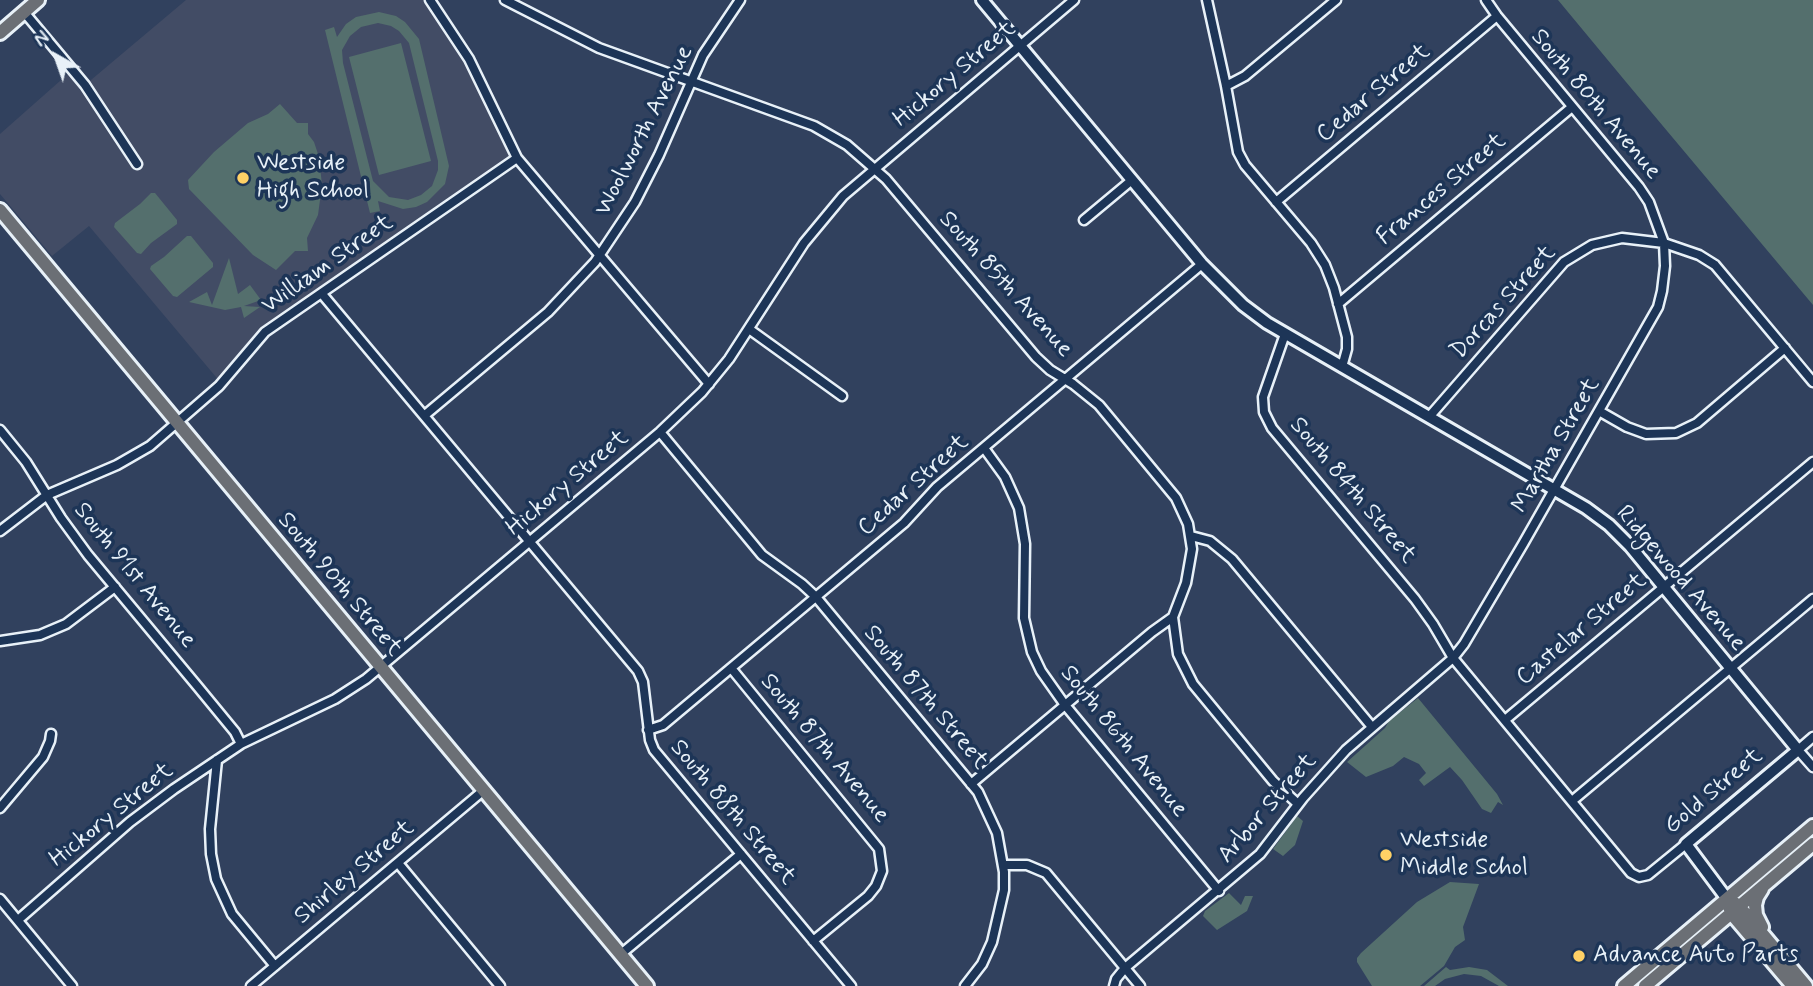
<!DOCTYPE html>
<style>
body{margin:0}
#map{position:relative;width:1813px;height:986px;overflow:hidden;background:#31415e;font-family:Mynerve,sans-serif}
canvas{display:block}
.north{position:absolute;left:21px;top:21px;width:70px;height:70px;-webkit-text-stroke:5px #1d3557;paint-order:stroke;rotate:320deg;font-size:19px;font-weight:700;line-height:28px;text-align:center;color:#e8f1f8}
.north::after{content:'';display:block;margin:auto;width:24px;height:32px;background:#e8f1f8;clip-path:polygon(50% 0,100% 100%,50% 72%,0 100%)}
</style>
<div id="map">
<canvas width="1813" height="986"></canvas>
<div class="north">N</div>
</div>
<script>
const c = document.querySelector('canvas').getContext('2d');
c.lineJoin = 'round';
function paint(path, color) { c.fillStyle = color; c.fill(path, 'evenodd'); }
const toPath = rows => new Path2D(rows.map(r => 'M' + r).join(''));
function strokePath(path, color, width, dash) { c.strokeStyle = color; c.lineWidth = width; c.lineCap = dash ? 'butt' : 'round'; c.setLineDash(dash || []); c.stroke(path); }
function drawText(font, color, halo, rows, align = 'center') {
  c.font = font + ' Mynerve,sans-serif'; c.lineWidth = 7; c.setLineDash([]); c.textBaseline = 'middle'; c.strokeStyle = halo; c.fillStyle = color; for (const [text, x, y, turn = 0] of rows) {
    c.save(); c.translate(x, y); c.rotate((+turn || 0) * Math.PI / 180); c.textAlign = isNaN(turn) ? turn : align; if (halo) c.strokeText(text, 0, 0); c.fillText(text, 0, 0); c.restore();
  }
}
const built = toPath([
 [186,0,430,0,455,36,517,158,265,332,221,383,89,226,52,256,0,194,0,134,69,73,85,85]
]);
const green = toPath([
 [1558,0,1813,0,1813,305,1626,82],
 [379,12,396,16,405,22,419,39,449,166,445,184,427,202,416,207,403,209,378,201,380,211,370,213,325,30,334,27,337,37,346,24,356,17],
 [378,23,391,26,399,31,409,43,438,161,438,170,432,186,421,195,408,200,389,197,373,181,343,63,342,50,350,36,361,27],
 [401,43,431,161,379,175,349,57],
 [280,104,297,123,308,123,308,134,314,142,319,157,322,185,318,215,307,238,308,251,295,251,276,270,253,255,189,189,188,180,214,152,248,123,268,114],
 [151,193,155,193,177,220,177,224,151,243,141,254,137,253,114,227,115,223,140,204],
 [187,236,191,236,213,263,213,267,177,297,173,296,150,269,151,266,164,257],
 [229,258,238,294,250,285,261,300,244,306,260,307,244,318,241,307,225,310,189,302,207,292,212,305],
 [1418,698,1497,794,1503,805,1498,802,1491,813,1482,809,1462,780,1450,767,1424,786,1419,780,1426,773,1419,764,1404,757,1393,766,1366,777,1347,762,1385,728,1389,721],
 [1297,816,1303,821,1295,845,1283,856,1273,849],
 [1450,882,1479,884,1463,927,1465,940,1455,947,1444,966,1420,986,1372,986,1357,962,1357,958,1361,953,1417,902],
 [1229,893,1241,905,1245,896,1253,896,1247,911,1217,930,1203,916,1205,911],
 [1446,967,1450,970,1469,967,1487,970,1508,986,1499,986,1481,976,1464,974,1445,979,1435,986,1424,986]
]);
const street = toPath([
 [430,0,469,59,517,158,709,384],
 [505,0,599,48,814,126,847,145,886,179,1036,357,1050,370,1073,384,1099,405,1176,498,1188,524,1192,549,1186,583,1173,617,1152,632,971,784],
 [1207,0,1226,86,1238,152,1245,165,1311,243,1325,265,1334,288,1347,337,1347,349,1342,367],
 [24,12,85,85,137,164],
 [1226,86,1245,76,1336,0],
 [1276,202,1497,16],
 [1084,220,1132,180],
 [322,294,638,671,643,682,650,740,654,750,851,986],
 [1338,304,1572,107],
 [749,329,842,396],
 [1285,334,1263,397,1264,412,1272,428,1415,599,1433,624,1453,658,1631,873,1639,877,1648,875,1686,844],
 [1599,411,1627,427,1646,434,1676,433,1697,423,1785,348],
 [425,415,548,312,595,262,635,202,659,155,703,55,740,0],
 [1429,417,1564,262,1592,245,1622,238,1664,243,1699,255,1715,265,1813,382],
 [0,430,26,462,61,518,88,555,198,687,235,732,241,744],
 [660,432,762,555,802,584,816,597,978,792,997,833,1004,872,1004,890,992,942,982,964,965,986],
 [984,448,1005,477,1019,508,1025,544,1024,618,1032,652,1041,671,1065,705,1219,891],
 [0,531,47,495,117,465,150,446,219,386,265,332,517,158],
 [1191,536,1210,541,1232,559,1372,727],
 [1173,617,1178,654,1193,684,1273,781,1298,804],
 [0,641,40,635,66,624,115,587],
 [731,668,879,849,882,871,876,886,868,896,813,941],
 [1505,720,1813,462],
 [648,730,663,725,904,523,937,487,1202,264],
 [1813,737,1798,750,1813,767],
 [217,760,210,829,211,854,216,879,232,914,275,966],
 [1572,801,1813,599],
 [0,808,43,757,50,741,51,734],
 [398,863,500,986],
 [1003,865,1027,865,1046,873,1140,986],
 [0,899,72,986],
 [18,920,130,822,174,789,241,744,335,699,366,679,660,432,702,392,729,359,804,243,843,196,1074,0],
 [621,954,741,854],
 [251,986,484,790],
 [1114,986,1116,979,1125,968,1260,854,1303,798,1346,750,1453,658,1464,644,1523,544,1658,307,1662,291,1665,266,1664,243,1649,202,1639,187,1497,16,1486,0]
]);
const secondary = toPath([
 [982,0,1202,264,1243,305,1267,323,1586,508,1609,525,1630,546,1798,750,1686,844,1727,899]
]);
const primary = toPath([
 [0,33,38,0],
 [0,210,647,986],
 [1733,902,1739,906,1806,986],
 [1729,906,1731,913,1793,986],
 [1762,927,1756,915,1755,905,1757,897,1762,889],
 [1624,986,1813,826],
 [1645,986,1813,844]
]);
const markers = [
 [243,178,7,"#ffd166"],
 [1386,855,7,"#ffd166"],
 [1579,956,7,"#ffd166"]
];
const streetNames = [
 ["Hickory Street",955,75,-40],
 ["Cedar Street",1374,94,-40],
 ["South 80th Avenue",1595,105,50],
 ["Woolworth Avenue",645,131,-63],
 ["Frances Street",1442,190,-40],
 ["William Street",328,265,-35],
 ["South 85th Avenue",1005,285,48],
 ["Dorcas Street",1504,303,-48],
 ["Martha Street",1557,446,-60],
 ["Hickory Street",568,484,-40],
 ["Cedar Street",914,486,-42],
 ["South 84th Street",1352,491,50],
 ["South 91st Avenue",134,576,51],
 ["Ridgewood Avenue",1680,579,49],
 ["South 90th Street",339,585,50],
 ["Castelar Street",1582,630,-40],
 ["South 87th Street",925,698,50],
 ["South 86th Avenue",1123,742,51],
 ["South 87th Avenue",824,749,50],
 ["Gold Street",1714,792,-40],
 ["Arbor Street",1268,809,-49],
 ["South 88th Street",732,813,50],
 ["Hickory Street",112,816,-39],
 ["Shirley Street",355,873,-40]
];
const poiNames = [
 ["Westside",257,164],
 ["High School",257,192],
 ["Westside",1400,841],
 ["Middle Schol",1400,869],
 ["Advance Auto Parts",1593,956]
];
paint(built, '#424c65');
paint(green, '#546f6d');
strokePath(street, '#e8f1f8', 13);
strokePath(secondary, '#e8f1f8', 16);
strokePath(primary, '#e8f1f8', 18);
strokePath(street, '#1d3557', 8);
strokePath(secondary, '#1d3557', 10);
strokePath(primary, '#6b6f75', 12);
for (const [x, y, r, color] of markers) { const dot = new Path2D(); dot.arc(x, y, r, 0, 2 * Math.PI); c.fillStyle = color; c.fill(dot); strokePath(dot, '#1d3557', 2.5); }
drawText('24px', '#e8f1f8', '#1d3557', streetNames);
drawText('24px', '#e8f1f8', '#1d3557', poiNames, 'left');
</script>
